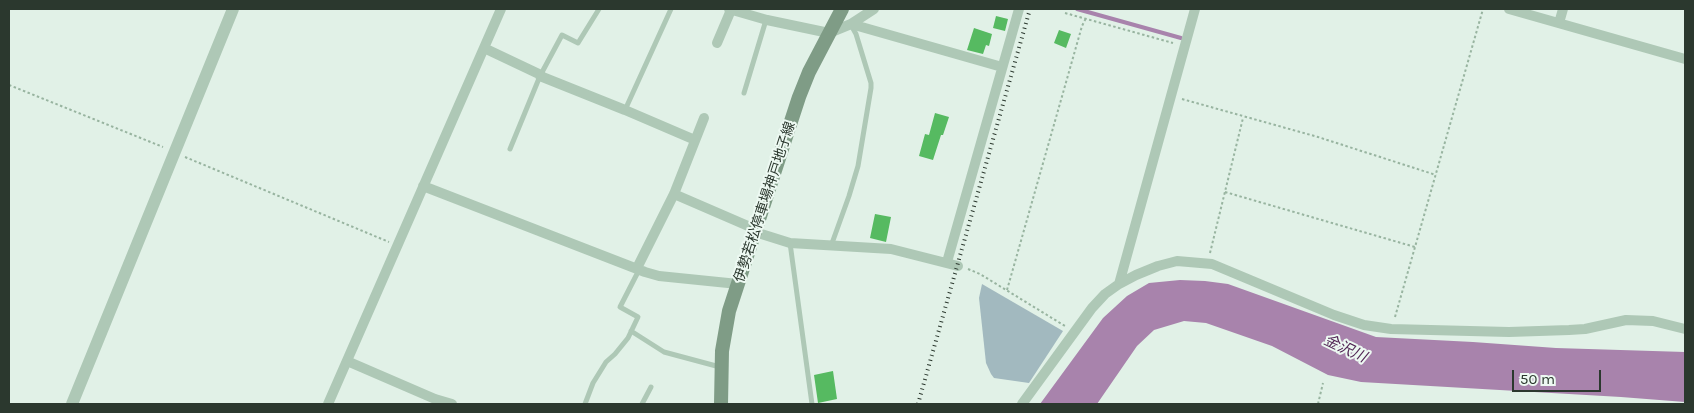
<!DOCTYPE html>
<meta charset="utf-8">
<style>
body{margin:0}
#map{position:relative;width:1694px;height:413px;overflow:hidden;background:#e1f1e7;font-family:Karla,sans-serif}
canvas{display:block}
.frame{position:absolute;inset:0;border:10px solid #2b382e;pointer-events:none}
.scale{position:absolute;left:1512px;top:370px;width:89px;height:22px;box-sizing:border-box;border:2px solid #2b382e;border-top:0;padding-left:6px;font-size:15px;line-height:18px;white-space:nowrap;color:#2b382e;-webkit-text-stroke:4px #edf9f2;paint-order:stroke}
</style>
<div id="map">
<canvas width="1694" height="413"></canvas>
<div class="frame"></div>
<div class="scale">50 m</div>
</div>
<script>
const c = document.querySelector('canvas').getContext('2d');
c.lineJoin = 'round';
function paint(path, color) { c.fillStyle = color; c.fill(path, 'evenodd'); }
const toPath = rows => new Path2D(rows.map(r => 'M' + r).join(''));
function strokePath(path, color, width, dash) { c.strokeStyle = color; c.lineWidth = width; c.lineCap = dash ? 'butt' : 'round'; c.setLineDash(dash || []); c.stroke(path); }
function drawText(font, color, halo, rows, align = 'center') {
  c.font = font + ' Karla,"Noto Sans JP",sans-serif'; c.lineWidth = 4; c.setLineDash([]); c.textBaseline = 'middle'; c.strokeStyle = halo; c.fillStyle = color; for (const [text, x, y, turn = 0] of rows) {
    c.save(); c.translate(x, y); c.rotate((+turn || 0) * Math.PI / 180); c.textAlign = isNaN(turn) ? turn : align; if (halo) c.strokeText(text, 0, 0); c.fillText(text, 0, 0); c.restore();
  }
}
const green = toPath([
 [982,284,1063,331,1029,383,994,378,991,374,986,363,979,298]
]);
const water = toPath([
 [1180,280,1205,281,1228,284,1376,337,1473,342,1556,348,1685,352,1685,402,1621,397,1361,382,1328,375,1272,346,1206,323,1184,321,1154,330,1137,346,1097,404,1040,404,1103,318,1127,296,1149,283]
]);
const stream = toPath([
 [1077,9,1181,38]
]);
const building = toPath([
 [996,16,1008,19,1005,31,993,28],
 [974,28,992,34,989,46,986,45,983,54,967,50],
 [1059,30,1071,34,1066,48,1054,43],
 [935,113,949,117,943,135,941,135,933,160,919,156,925,134,929,135],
 [875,214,891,217,886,242,870,238],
 [833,371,837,399,818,403,814,375]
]);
const path = toPath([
 [1065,13,1173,43],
 [9,85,163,147],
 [1182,99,1318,137,1436,175],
 [185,157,389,242],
 [1225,192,1415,247],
 [1210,253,1243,118],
 [968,269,980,274,1065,326],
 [1007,290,1082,26,1086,18],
 [1395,317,1483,9],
 [1318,404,1323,383]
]);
const service = toPath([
 [744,93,766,20],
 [625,110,671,9],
 [510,149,540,76,562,35,578,43,599,9],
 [790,243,812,404],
 [831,246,849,196,858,166,871,88,871,83,856,34,851,25],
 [631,331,664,352,720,367],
 [585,404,593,383,606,362,615,354,628,338,638,317,620,307,639,270],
 [642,404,651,387]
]);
const minor = toPath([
 [729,9,767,20,829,33,851,24,874,9],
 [1509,9,1685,59],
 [1559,23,1563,9],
 [851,24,1002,67],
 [717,43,731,10],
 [484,48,541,75],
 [540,76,625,110,695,140],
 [423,186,645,272,659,276,738,284],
 [674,194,755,229],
 [755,232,790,243,891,249,958,266],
 [947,262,1019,9],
 [637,268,674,194,704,118],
 [1119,284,1195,9],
 [347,361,435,399,452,404],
 [328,404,501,9],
 [1022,404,1092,308,1105,294,1119,284,1136,275,1158,266,1177,261,1212,264,1334,315,1364,325,1391,329,1509,332,1569,330,1585,329,1626,320,1653,321,1685,329]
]);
const tertiary = toPath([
 [72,404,233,9]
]);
const secondary = toPath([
 [721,404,722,351,729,311,799,97,809,72,842,9]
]);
const rail = toPath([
 [918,404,1030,9]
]);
const streetNames = [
 ["伊勢若松停車場神戸地子線",765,202,-72]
];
const waterNames = [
 ["金沢川",1345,349,25]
];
paint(green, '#a2b9bf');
paint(water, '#a883ac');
strokePath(stream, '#a883ac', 4);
paint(building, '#56ba61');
strokePath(path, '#98b4a0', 2, [2.5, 2.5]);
strokePath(service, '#aec8b6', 5);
strokePath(minor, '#aec8b6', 10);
strokePath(tertiary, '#aec8b6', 12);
strokePath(secondary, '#7f9c86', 14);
strokePath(rail, '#2b382e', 4, [1, 4]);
drawText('14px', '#2b382e', '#edf9f2', streetNames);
drawText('italic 15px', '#522555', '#edf9f2', waterNames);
</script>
